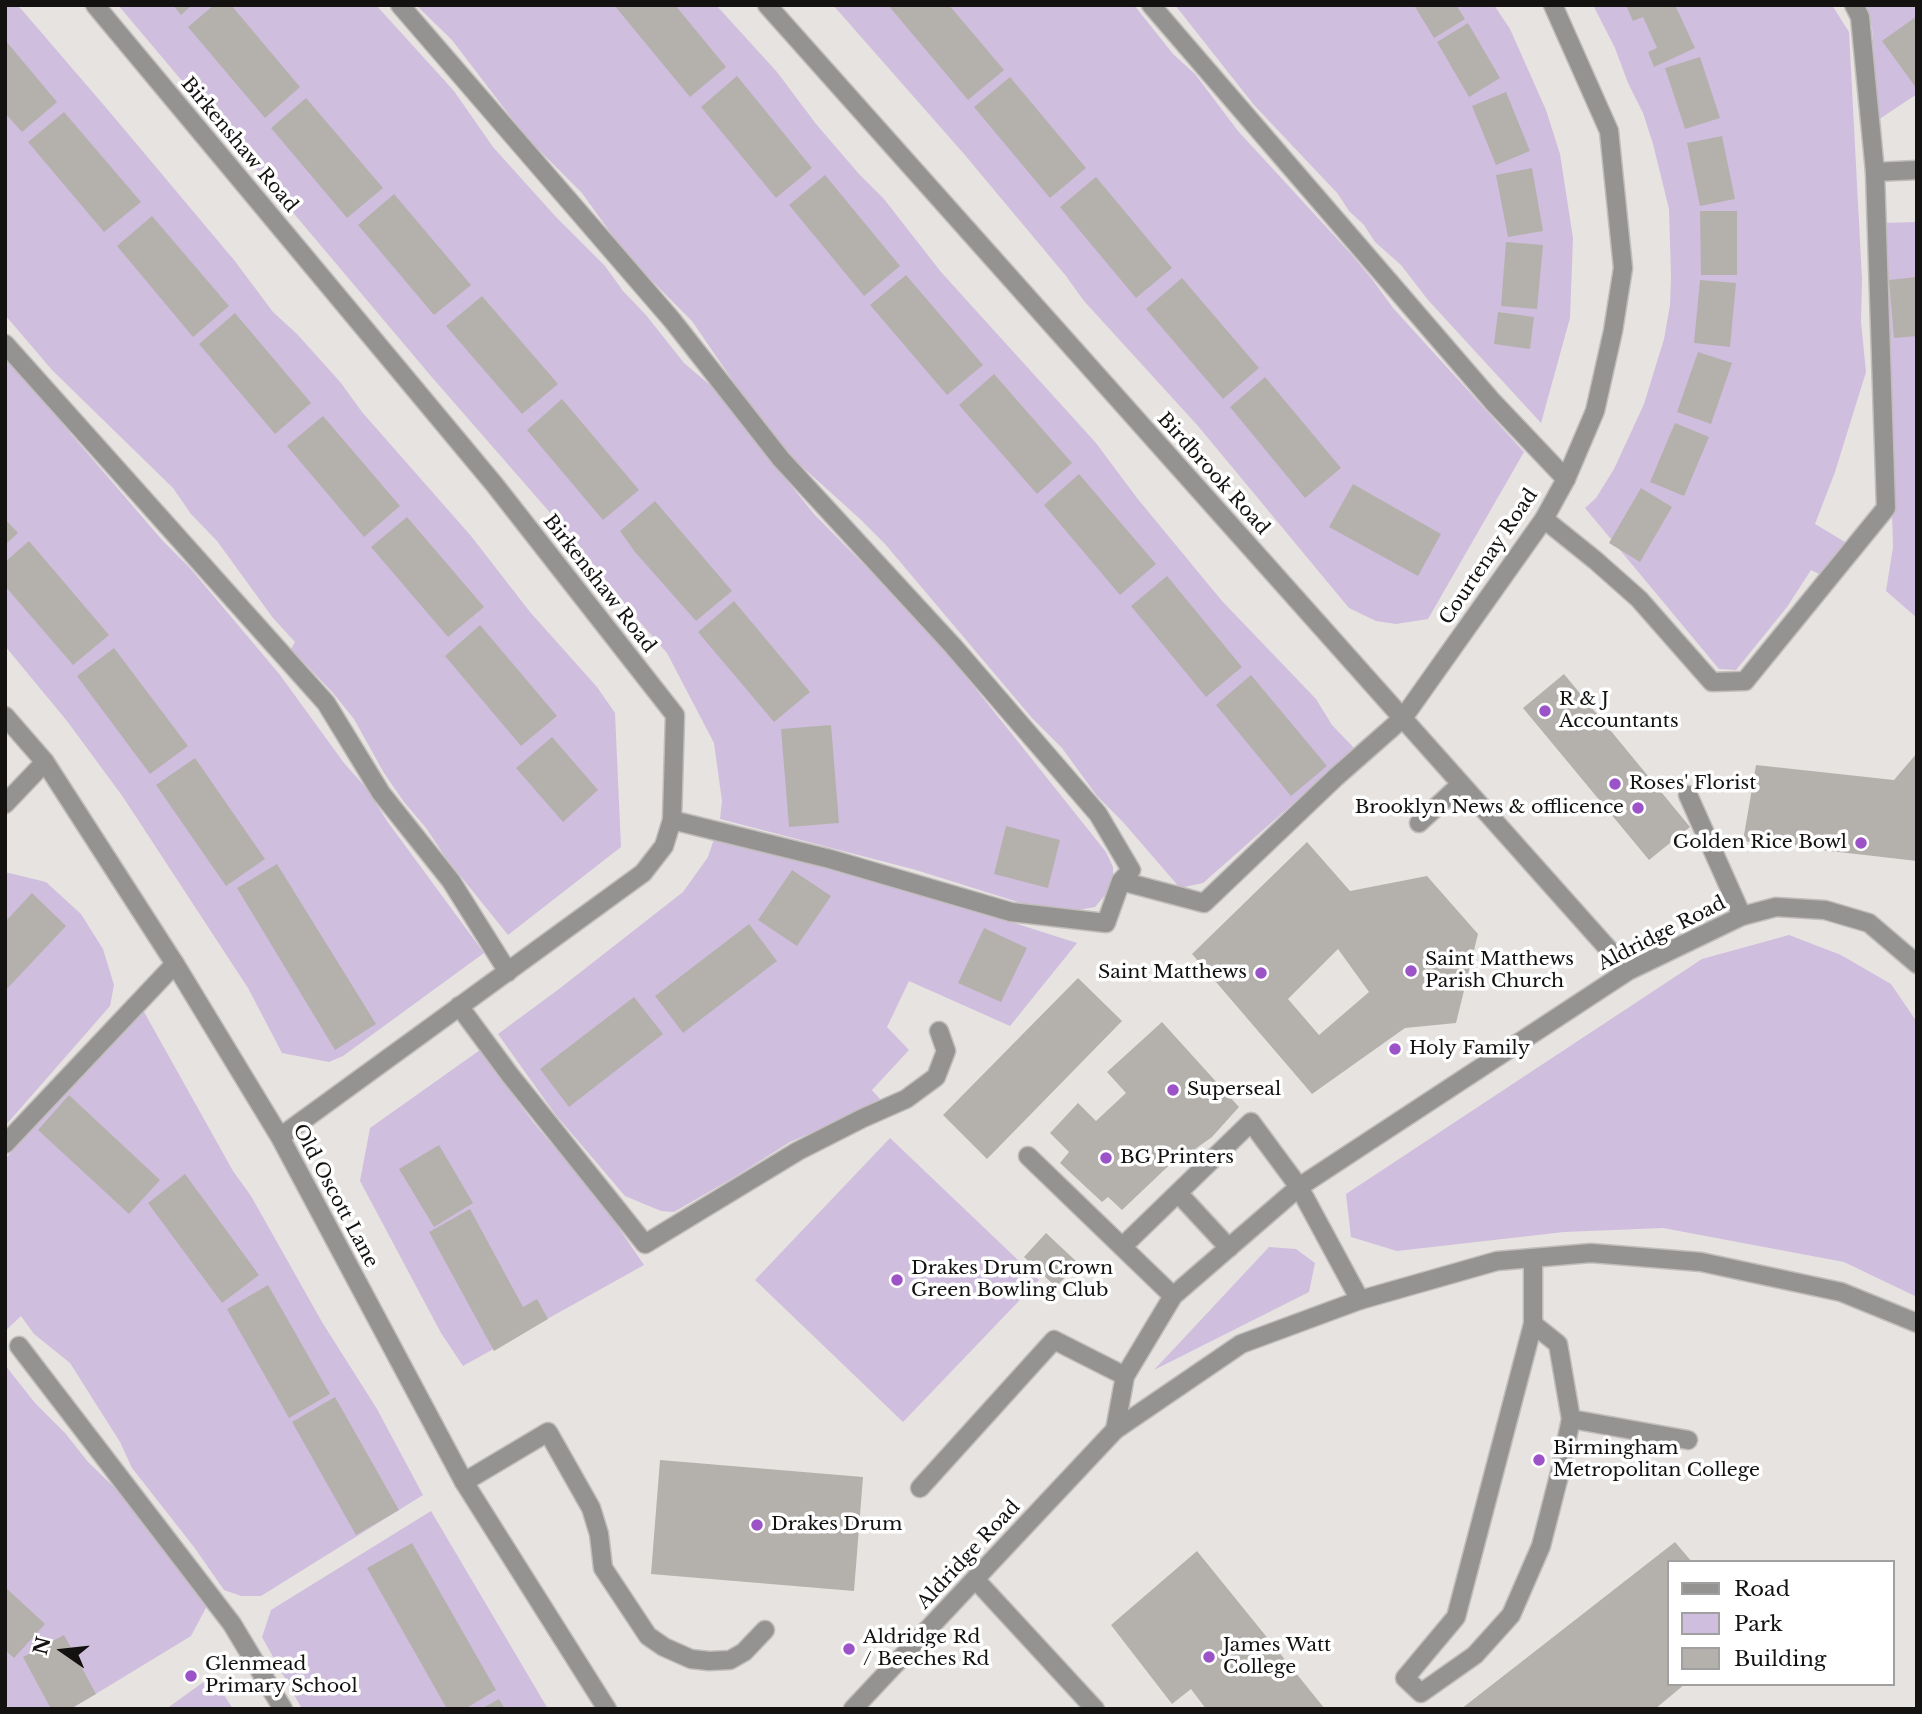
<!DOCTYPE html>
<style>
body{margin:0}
#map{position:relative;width:1922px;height:1714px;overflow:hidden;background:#e7e3e0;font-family:"Libre Baskerville",serif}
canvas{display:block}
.frame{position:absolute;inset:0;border:7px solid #131211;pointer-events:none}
.legend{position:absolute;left:1667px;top:1560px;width:228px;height:126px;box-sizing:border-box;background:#fff;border:2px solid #a1a0a0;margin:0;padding:9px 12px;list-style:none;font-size:21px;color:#131211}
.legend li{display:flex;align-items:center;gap:14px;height:35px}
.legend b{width:35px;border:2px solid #a1a0a0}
.north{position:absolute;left:28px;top:1616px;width:70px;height:70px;-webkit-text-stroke:5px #fff;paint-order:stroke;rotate:284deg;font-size:19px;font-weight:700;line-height:28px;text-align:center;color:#131211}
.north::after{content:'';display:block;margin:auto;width:24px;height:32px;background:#131211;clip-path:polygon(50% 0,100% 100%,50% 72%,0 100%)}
</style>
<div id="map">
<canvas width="1922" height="1714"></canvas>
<div class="frame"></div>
<ul class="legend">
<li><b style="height:9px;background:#959392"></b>Road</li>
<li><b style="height:19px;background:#d0bede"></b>Park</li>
<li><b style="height:19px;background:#b4b1ad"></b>Building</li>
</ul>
<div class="north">N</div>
</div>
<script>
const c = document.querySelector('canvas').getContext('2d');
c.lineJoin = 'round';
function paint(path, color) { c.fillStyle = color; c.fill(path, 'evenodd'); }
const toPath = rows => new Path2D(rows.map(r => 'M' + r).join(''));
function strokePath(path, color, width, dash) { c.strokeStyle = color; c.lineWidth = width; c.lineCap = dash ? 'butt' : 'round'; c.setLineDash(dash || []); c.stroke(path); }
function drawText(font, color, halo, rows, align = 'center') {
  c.font = font + ' "Libre Baskerville",serif'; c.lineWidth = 7; c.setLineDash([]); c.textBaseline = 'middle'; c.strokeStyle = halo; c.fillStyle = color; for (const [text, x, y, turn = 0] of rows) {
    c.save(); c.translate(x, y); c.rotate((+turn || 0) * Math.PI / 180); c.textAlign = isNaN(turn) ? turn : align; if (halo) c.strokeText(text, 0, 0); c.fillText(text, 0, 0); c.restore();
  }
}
const green = toPath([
 [5,5,17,5,22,10,108,110,234,260,273,312,298,335,341,383,362,412,471,536,530,612,597,687,615,713,621,847,508,935,446,858,426,828,404,802,384,773,354,719,333,693,291,649,295,642,273,618,217,541,191,514,173,488,52,370,5,315],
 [118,5,376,5,454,91,493,147,556,217,605,266,623,291,646,315,684,363,711,386,814,514,872,573,956,664,1106,852,1113,867,1113,877,1106,894,1095,907,1073,911,1037,908,916,870,720,819,722,801,714,743,667,653,624,604,580,547,430,375],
 [416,5,716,5,777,72,816,124,859,174,884,199,941,272,1096,443,1137,498,1222,601,1316,699,1332,725,1355,749,1203,883,1180,888,1123,822,1097,796,1062,748,1032,718,885,544,860,519,787,453,746,400,692,321,641,270,620,246,582,193,534,145,513,120,452,40],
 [833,5,1134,5,1173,54,1195,74,1238,131,1352,255,1372,279,1393,308,1524,452,1428,619,1396,624,1376,621,1349,608,1198,426,1084,301,1066,276,964,154],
 [1175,5,1494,5,1510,29,1546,110,1560,154,1573,238,1570,318,1541,423,1428,300,1401,265,1375,242,1364,225,1349,211,1338,194,1254,105],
 [1593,5,1832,5,1849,32,1862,279,1861,322,1866,372,1835,472,1815,524,1845,542,1821,575,1811,570,1787,607,1736,670,1719,669,1585,508,1596,498,1614,469,1644,404,1664,339,1670,305,1671,277,1669,209,1653,144,1643,113,1628,83,1615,48],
 [1860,5,1917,5,1917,94,1878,120,1872,27],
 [1917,222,1917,618,1886,591,1893,547,1884,223],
 [5,358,30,383,71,434,162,540,190,568,280,675,344,763,368,790,387,821,484,953,343,1056,329,1062,282,1053,248,988,123,797,67,721,5,646],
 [714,839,914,891,1077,943,1010,1026,909,981,887,1027,909,1050,872,1090,880,1099,825,1127,790,1142,733,1178,674,1212,661,1211,625,1196,555,1114,498,1034,559,989,683,892,708,857],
 [5,872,46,882,81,914,103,949,114,985,110,1006,5,1126],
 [1789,935,1841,955,1891,984,1917,1022,1917,1297,1844,1262,1663,1228,1564,1232,1397,1251,1351,1237,1346,1194,1702,959],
 [143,1010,233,1171,251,1196,322,1322,377,1409,423,1495,261,1596,241,1596,224,1590,194,1547,132,1468,120,1442,70,1363,34,1334,21,1316,5,1331,5,1159],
 [480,1050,533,1122,602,1203,644,1265,463,1366,441,1333,360,1181,370,1128],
 [890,1138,1039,1280,903,1422,755,1280],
 [1269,1247,1296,1249,1315,1263,1309,1292,1154,1370],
 [5,1365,35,1403,65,1433,88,1462,116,1489,170,1553,207,1606,191,1636,71,1709,9,1709,5,1702],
 [431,1511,548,1709,302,1709,262,1637,271,1610],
 [212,1676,233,1709,166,1709]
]);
const building = toPath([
 [173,5,192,5,181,15],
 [214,5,231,5,300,87,265,118,188,27],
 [614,5,675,5,726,67,690,97],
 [888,5,949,5,1004,70,968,100],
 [1414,5,1456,5,1465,19,1434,38],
 [1626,5,1675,5,1695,48,1654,67,1648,52,1657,48,1643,17,1633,21],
 [1917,16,1917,89,1882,41],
 [1468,23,1500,78,1469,97,1437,42],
 [5,40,57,102,22,132,5,113],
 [1700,57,1720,118,1685,129,1665,68],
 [737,76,812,168,776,198,701,107],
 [1010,77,1086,168,1050,198,974,107],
 [1506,92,1530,151,1496,165,1472,106],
 [306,98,383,188,347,218,271,128],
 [64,112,141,202,104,232,28,142],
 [1722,136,1735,199,1700,206,1687,143],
 [1532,168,1543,231,1508,237,1496,175],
 [825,175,900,266,864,296,789,205],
 [1096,177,1172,268,1136,298,1060,207],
 [394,194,471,285,434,315,358,225],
 [1700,211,1737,211,1737,275,1701,275],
 [152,216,229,306,193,337,117,246],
 [1506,242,1543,245,1537,309,1501,306],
 [906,275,983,365,947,395,870,305],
 [1917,277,1917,336,1894,338,1889,280],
 [1182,278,1259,368,1223,399,1146,309],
 [1700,280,1736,283,1730,347,1694,343],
 [482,296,558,384,522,414,446,326],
 [1498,312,1534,317,1530,349,1494,344],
 [235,313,311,403,275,434,199,344],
 [1698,352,1732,363,1711,424,1677,412],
 [994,374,1072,463,1037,494,959,405],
 [1265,377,1341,468,1305,498,1230,407],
 [562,399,639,490,603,520,527,430],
 [323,416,400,506,364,537,287,446],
 [1675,423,1709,437,1684,496,1650,482],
 [1079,474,1156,564,1120,595,1044,505],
 [1353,484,1441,534,1418,576,1329,527],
 [1641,488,1672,507,1640,562,1609,543],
 [655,501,732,591,696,621,635,552,620,531],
 [407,517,484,607,448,637,371,547],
 [5,519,18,533,5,545],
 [29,541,109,635,73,665,5,586,5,562],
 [1167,576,1242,667,1206,697,1131,606],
 [734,601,810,692,774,722,698,632],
 [480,625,557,716,521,746,445,656],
 [114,648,188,746,150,774,77,676],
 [1564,674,1690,827,1649,860,1523,708],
 [1251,675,1327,766,1291,796,1216,705],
 [831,725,839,823,789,827,781,729],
 [552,737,598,790,563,822,516,768],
 [1917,753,1917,861,1743,841,1756,765,1894,780],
 [195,758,265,859,226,886,156,785],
 [1006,826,1060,840,1048,888,994,874],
 [1307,842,1350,891,1427,876,1478,934,1456,1023,1405,1028,1312,1094,1192,954],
 [1338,949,1369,992,1319,1035,1288,999],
 [277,864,376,1024,335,1050,237,888],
 [792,870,831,896,797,946,758,920],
 [32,893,66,926,5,991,5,922],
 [749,924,777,961,683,1033,655,996],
 [984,928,1027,948,1001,1002,958,983],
 [1078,978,1122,1021,987,1159,943,1115],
 [634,997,663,1034,569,1107,540,1069],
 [1162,1022,1239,1107,1212,1137,1184,1157,1181,1154,1122,1210,1108,1197,1102,1202,1060,1163,1069,1152,1050,1133,1078,1103,1096,1121,1126,1093,1107,1072],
 [69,1095,160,1180,129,1214,38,1130],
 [439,1145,473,1203,434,1227,399,1169],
 [185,1174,259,1275,222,1303,148,1203],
 [470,1209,523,1307,537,1299,548,1319,494,1351,429,1232],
 [1046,1233,1078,1263,1056,1287,1024,1257],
 [268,1285,330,1394,289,1418,227,1309],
 [335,1397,399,1510,356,1535,292,1422],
 [660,1460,863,1477,854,1591,651,1574],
 [1675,1542,1692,1562,1668,1562,1668,1684,1685,1684,1655,1709,1461,1709],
 [412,1543,496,1690,465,1709,447,1709,367,1568],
 [1197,1551,1325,1709,1206,1709,1191,1689,1172,1704,1111,1625],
 [5,1587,45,1624,14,1658,5,1650],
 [64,1635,96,1694,70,1709,51,1709,23,1657],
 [499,1699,505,1709,481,1709]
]);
const service = toPath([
 [400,5,672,320,781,459,953,646,1098,814,1131,870,1121,881,1106,923,1011,912,830,859,672,820],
 [1151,5,1493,402,1566,479],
 [5,344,326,703,381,793,451,881,508,972],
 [1544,519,1595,560,1639,599,1712,682,1745,681,1886,508,1875,172,1860,17,1854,5],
 [1688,795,1742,916],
 [1419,823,1461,784],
 [1121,881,1204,903,1336,777,1403,718],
 [459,1006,510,1075,645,1244,798,1151,863,1118,906,1099,936,1077,946,1051,939,1031],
 [5,1144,175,964],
 [1028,1156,1173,1296],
 [1178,1193,1229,1248],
 [1122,1247,1251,1122,1299,1187],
 [1533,1258,1533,1324,1558,1344,1571,1419,1560,1472,1541,1546,1511,1615,1475,1655,1421,1693,1405,1678,1456,1617,1533,1324],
 [19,1346,232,1624,283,1709],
 [1571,1419,1688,1440],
 [464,1482,548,1432,591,1508,599,1534,603,1568,648,1636,664,1647,691,1659,709,1661,730,1660,744,1652,765,1630],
 [920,1488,1054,1340,1125,1376],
 [975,1579,1095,1709]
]);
const minor = toPath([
 [95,5,494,484,675,715,672,820,664,846,643,873,280,1137],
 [767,5,1628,971],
 [1875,172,1917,170],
 [5,716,45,762,175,964,280,1137,464,1482,607,1709],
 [1403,718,1544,519,1566,479,1595,411,1613,331,1623,268,1609,131,1553,5],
 [5,804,45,762],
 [1299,1187,1360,1300],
 [1115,1430,1125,1376,1173,1296,1299,1187,1628,971,1742,916,1776,907,1825,910,1869,923,1917,964]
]);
const tertiary = toPath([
 [853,1709,1115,1430,1241,1344,1360,1300,1497,1261,1591,1253,1701,1262,1841,1292,1917,1323]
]);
const markers = [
 [1545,711,7,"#9b53c7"],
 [1615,784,7,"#9b53c7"],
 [1638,808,7,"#9b53c7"],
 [1861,843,7,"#9b53c7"],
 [1411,971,7,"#9b53c7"],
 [1261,973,7,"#9b53c7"],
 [1395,1049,7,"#9b53c7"],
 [1173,1090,7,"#9b53c7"],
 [1106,1158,7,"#9b53c7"],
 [897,1280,7,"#9b53c7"],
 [1539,1460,7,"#9b53c7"],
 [757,1525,7,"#9b53c7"],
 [849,1649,7,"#9b53c7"],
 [1209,1657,7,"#9b53c7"],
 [191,1676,7,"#9b53c7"]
];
const streetNames = [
 ["Birkenshaw Road",239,145,50],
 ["Birdbrook Road",1213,474,48],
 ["Courtenay Road",1489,557,-56],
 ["Birkenshaw Road",599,584,52],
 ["Aldridge Road",1662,934,-27],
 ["Old Oscott Lane",335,1196,62],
 ["Aldridge Road",969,1555,-47]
];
const poiNames = [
 ["R & J",1559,700],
 ["Accountants",1559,722],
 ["Roses' Florist",1629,784],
 ["Brooklyn News & offlicence",1624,808,"right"],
 ["Golden Rice Bowl",1847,843,"right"],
 ["Saint Matthews",1425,960],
 ["Parish Church",1425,982],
 ["Saint Matthews",1247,973,"right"],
 ["Holy Family",1409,1049],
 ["Superseal",1187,1090],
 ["BG Printers",1120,1158],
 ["Drakes Drum Crown",911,1269],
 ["Green Bowling Club",911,1291],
 ["Birmingham",1553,1449],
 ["Metropolitan College",1553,1471],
 ["Drakes Drum",771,1525],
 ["Aldridge Rd",863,1638],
 ["/ Beeches Rd",863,1660],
 ["James Watt",1223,1646],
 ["College",1223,1668],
 ["Glenmead",205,1665],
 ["Primary School",205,1687]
];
paint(green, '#d0bede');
paint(building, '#b4b1ad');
strokePath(service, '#c1bdbb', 21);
strokePath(minor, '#c1bdbb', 21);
strokePath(tertiary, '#c1bdbb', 21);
strokePath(service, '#959392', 18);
strokePath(minor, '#959392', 18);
strokePath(tertiary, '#959392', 18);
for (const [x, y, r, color] of markers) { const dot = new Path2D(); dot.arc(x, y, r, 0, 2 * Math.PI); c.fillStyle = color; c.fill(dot); strokePath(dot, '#fff', 2.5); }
drawText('19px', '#131211', '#fff', streetNames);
drawText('19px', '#131211', '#fff', poiNames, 'left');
</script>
